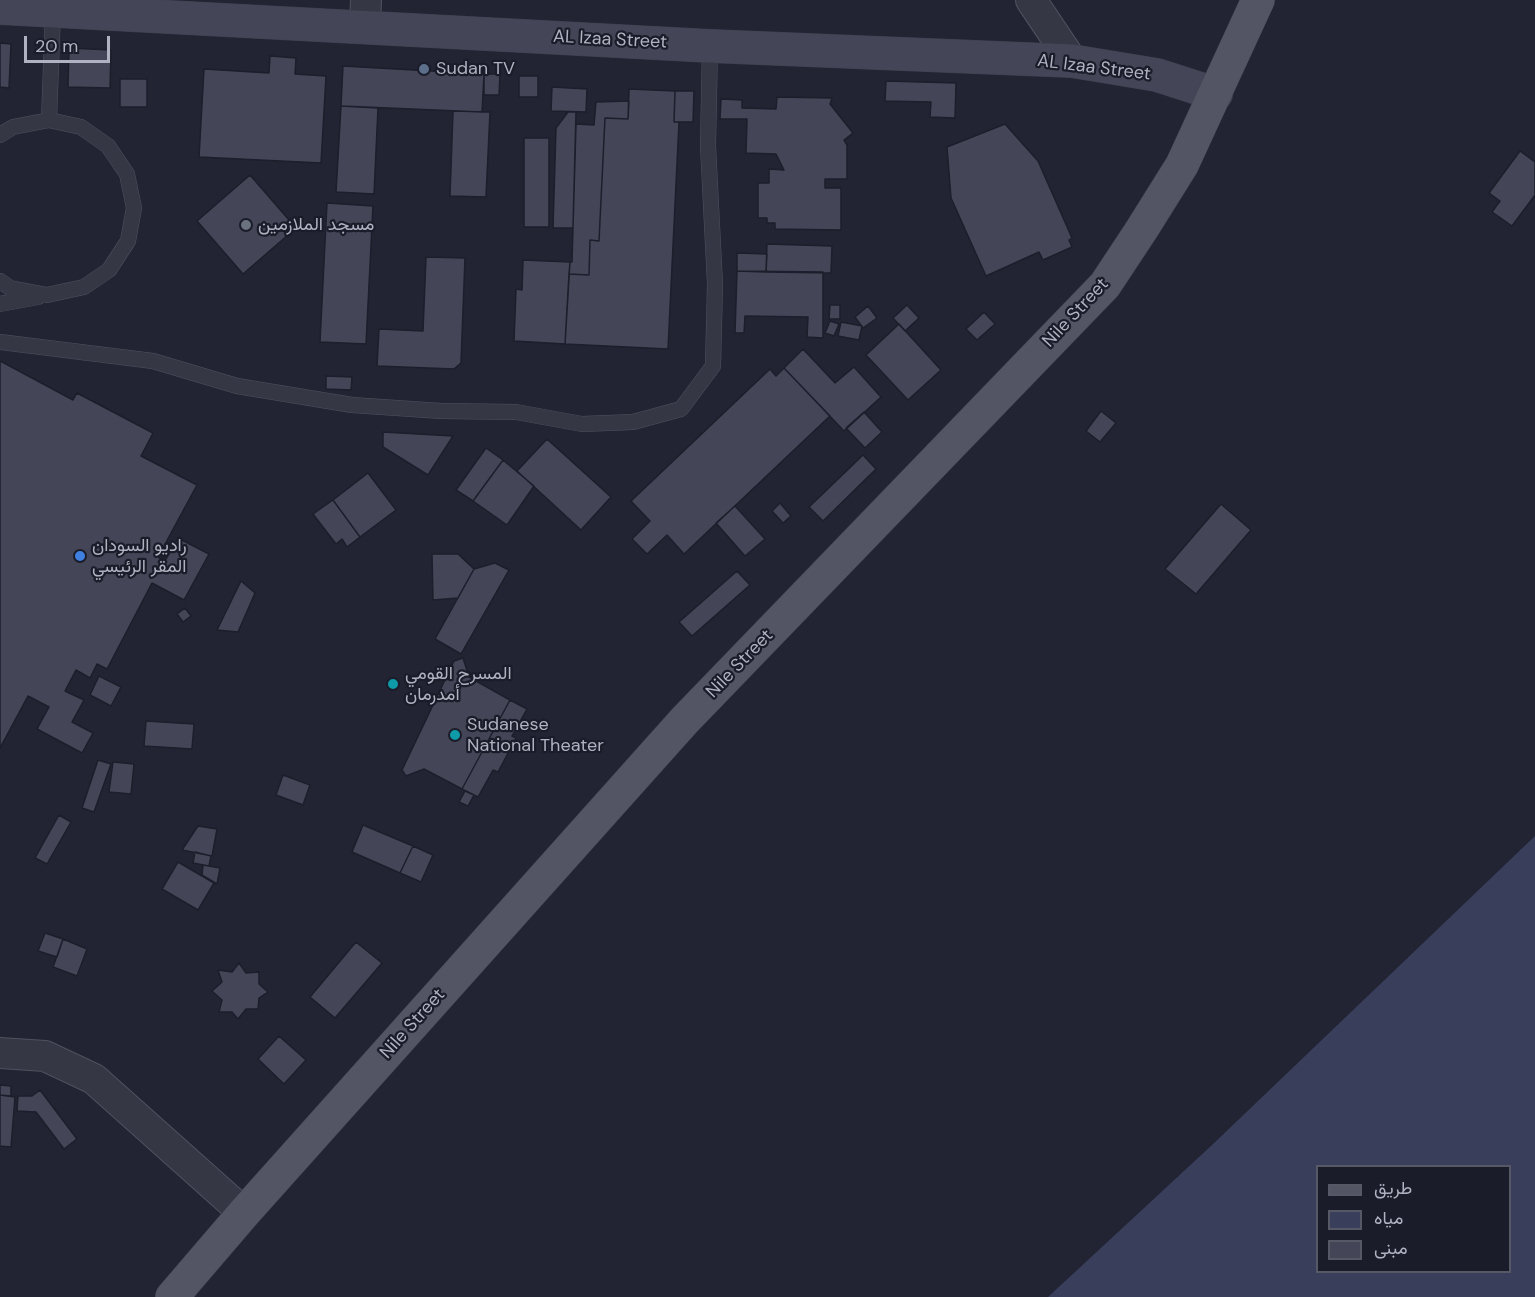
<!DOCTYPE html>
<meta charset="utf-8">
<style>
body{margin:0}
#map{position:relative;width:1535px;height:1297px;overflow:hidden;background:#222434;font-family:"DM Sans",Vazirmatn,sans-serif}
canvas{display:block}
.legend{position:absolute;left:1316px;top:1165px;width:195px;height:108px;box-sizing:border-box;background:#1b1c29;border:2px solid #575866;margin:0;padding:8px 10px;list-style:none;font-size:18px;color:#b0b1c1}
.legend li{display:flex;align-items:center;gap:12px;height:30px}
.legend b{width:30px;border:2px solid #575866}
.scale{position:absolute;left:24px;top:36px;width:86px;height:27px;box-sizing:border-box;border:3px solid #b0b1c1;border-top:0;padding-left:8px;font-size:18px;line-height:21px;white-space:nowrap;color:#b0b1c1;-webkit-text-stroke:4px #1b1c29;paint-order:stroke}
</style>
<div id="map">
<canvas width="1535" height="1297"></canvas>
<ul class="legend">
<li><b style="height:8px;background:#535565"></b>طريق</li>
<li><b style="height:16px;background:#393e5b"></b>مياه</li>
<li><b style="height:16px;background:#444658"></b>مبنى</li>
</ul>
<div class="scale">20 m</div>
</div>
<script>
const c = document.querySelector('canvas').getContext('2d');
c.lineJoin = 'round';
function paint(path, color) { c.fillStyle = color; c.fill(path, 'evenodd'); }
const toPath = rows => new Path2D(rows.map(r => 'M' + r).join(''));
function strokePath(path, color, width, dash) { c.strokeStyle = color; c.lineWidth = width; c.lineCap = dash ? 'butt' : 'round'; c.setLineDash(dash || []); c.stroke(path); }
function drawText(font, color, halo, rows, align = 'center') {
  c.font = font + ' "DM Sans",Vazirmatn,sans-serif'; c.lineWidth = 4.5; c.setLineDash([]); c.textBaseline = 'middle'; c.strokeStyle = halo; c.fillStyle = color; for (const [text, x, y, turn = 0] of rows) {
    c.save(); c.translate(x, y); c.rotate((+turn || 0) * Math.PI / 180); c.textAlign = isNaN(turn) ? turn : align; if (halo) c.strokeText(text, 0, 0); c.fillText(text, 0, 0); c.restore();
  }
}
const water = toPath([
 [1535,836,1535,1297,1048,1297,1212,1145],
 [1318,1166,1510,1166,1510,1272,1318,1272]
]);
const building = toPath([
 [0,43,11,44,9,88,0,87,0,43],
 [69,48,111,50,110,88,68,87,69,48],
 [270,56,296,58,295,74,326,76,321,163,199,157,204,69,269,73,270,56],
 [343,66,484,74,482,112,341,106,343,66],
 [484,74,500,74,499,95,484,95,484,74],
 [519,76,538,76,538,97,519,97,519,76],
 [120,79,147,79,147,107,120,107,120,79],
 [886,81,956,83,955,118,930,117,931,102,885,101,886,81],
 [552,87,587,89,586,112,551,111,552,87],
 [629,89,675,91,674,122,679,122,668,349,565,344,569,274,589,275,590,240,599,241,605,118,628,119,629,89],
 [675,91,694,91,693,122,674,122,675,91],
 [777,97,832,98,830,104,853,133,844,140,847,145,847,179,825,179,825,188,841,188,841,230,775,229,775,223,767,223,767,218,758,218,758,183,769,183,769,169,784,170,776,154,746,153,747,119,720,119,721,99,742,100,742,108,776,109,777,97],
 [629,101,628,119,605,118,599,241,590,240,589,275,569,274,570,262,572,262,576,124,594,125,596,102,629,101],
 [341,106,378,108,374,194,336,192,341,106],
 [453,111,490,112,486,197,450,196,453,111],
 [568,112,576,112,573,228,553,228,556,128,568,112],
 [1005,124,1038,161,1072,238,1069,240,1072,247,1043,260,1039,252,986,276,951,198,947,147,1005,124],
 [524,138,549,138,549,227,524,227,524,138],
 [1520,151,1535,162,1535,195,1512,226,1492,212,1500,201,1489,193,1520,151],
 [250,175,296,228,243,274,197,221,250,175],
 [327,203,373,206,366,344,320,342,327,203],
 [767,244,832,246,831,273,766,272,767,244],
 [737,253,767,254,766,272,737,271,737,253],
 [426,257,465,258,461,363,454,369,377,366,379,329,423,331,426,257],
 [523,260,570,262,565,344,514,341,516,289,522,290,523,260],
 [737,271,823,272,823,338,807,337,808,317,745,316,744,333,735,333,737,271],
 [830,305,840,305,840,319,829,319,830,305],
 [907,305,919,318,905,331,893,318,907,305],
 [868,306,877,318,863,328,855,317,868,306],
 [984,312,995,324,977,340,966,329,984,312],
 [830,321,839,324,834,336,825,333,830,321],
 [841,322,862,326,859,340,838,336,841,322],
 [899,324,941,370,908,400,866,355,899,324],
 [803,349,835,383,854,367,881,397,844,431,784,368,803,349],
 [0,361,73,400,77,393,153,433,141,456,197,485,158,557,165,561,178,538,209,554,184,600,152,583,107,669,97,664,90,678,76,670,65,691,84,700,72,722,93,733,82,753,37,729,49,707,28,696,0,748,0,361],
 [784,368,830,416,684,554,667,535,647,554,632,539,650,521,631,501,770,369,776,376,784,368],
 [326,376,352,377,351,390,326,389,326,376],
 [1101,411,1116,423,1100,442,1086,431,1101,411],
 [864,412,882,432,865,448,846,428,864,412],
 [383,432,453,436,428,475,383,447,383,432],
 [547,439,611,497,581,530,517,471,547,439],
 [486,448,503,460,473,501,456,490,486,448],
 [863,455,876,469,823,521,809,507,863,455],
 [503,460,534,486,507,525,473,501,503,460],
 [368,473,396,510,360,537,333,500,368,473],
 [333,500,360,537,347,547,342,539,336,544,313,514,333,500],
 [780,503,791,516,783,523,772,511,780,503],
 [1221,504,1251,530,1196,594,1165,569,1221,504],
 [735,506,765,539,745,556,716,523,735,506],
 [432,554,458,554,474,569,458,598,433,600,432,554],
 [495,563,509,570,461,654,435,639,474,569,495,563],
 [737,571,750,585,692,636,679,622,737,571],
 [241,581,255,593,238,632,217,630,241,581],
 [185,608,191,616,183,622,177,614,185,608],
 [463,658,469,677,510,700,462,789,424,769,406,776,402,770,454,661,463,658],
 [99,676,121,687,111,706,90,695,99,676],
 [510,700,527,709,512,736,516,738,498,772,493,770,478,797,462,789,510,700],
 [146,721,194,724,192,749,144,746,146,721],
 [98,760,111,764,94,812,82,808,98,760],
 [113,762,134,764,131,794,109,792,113,762],
 [283,775,310,785,303,805,276,795,283,775],
 [465,791,474,795,468,806,459,802,465,791],
 [59,815,71,822,47,864,35,858,59,815],
 [363,825,413,846,400,873,352,852,363,825],
 [198,826,217,829,212,856,182,850,198,826],
 [413,846,433,855,421,882,400,873,413,846],
 [195,852,211,856,209,866,193,863,195,852],
 [178,862,214,883,198,910,162,889,178,862],
 [203,865,220,868,217,884,202,875,203,865],
 [45,933,63,939,57,957,38,951,45,933],
 [63,939,87,949,77,976,53,967,63,939],
 [356,942,382,963,335,1018,310,997,356,942],
 [239,963,246,973,259,972,259,984,268,992,259,998,258,1009,246,1009,238,1019,232,1012,219,1012,222,1000,212,991,222,982,218,970,232,972,239,963],
 [279,1036,306,1060,284,1084,258,1059,279,1036],
 [0,1085,11,1086,11,1096,0,1095,0,1085],
 [40,1090,77,1139,64,1149,36,1112,17,1111,18,1096,32,1096,40,1090],
 [0,1095,15,1097,11,1147,0,1146,0,1095]
]);
const lane = toPath([
 [49,120,53,11],
 [0,135,13,127,49,120,81,127,108,146,127,174,134,208,128,241,109,270,84,287,47,295,10,288,0,281],
 [0,304,38,297],
 [0,342,153,361,237,386,352,405,441,411,516,412,582,424,633,422,681,409,713,366,715,284,708,146,710,46]
]);
const street = toPath([
 [1031,0,1072,61],
 [365,27,366,0],
 [0,1053,45,1056,94,1079,244,1213]
]);
const secondary = toPath([
 [0,8,710,46,1072,61,1157,75,1216,94]
]);
const primary = toPath([
 [172,1297,244,1213,684,721,1105,285,1142,229,1182,165,1258,0]
]);
const markers = [
 [424,69,6,"#5c6f8a"],
 [246,225,6,"#6b7280"],
 [80,556,6,"#3f7fe0"],
 [393,684,6,"#0f9aa8"],
 [455,735,6,"#0f9aa8"]
];
const streetNames = [
 ["AL Izaa Street",610,40,3],
 ["AL Izaa Street",1094,68,7],
 ["Nile Street",1076,313,-47],
 ["Nile Street",740,664,-46],
 ["Nile Street",413,1024,-48]
];
const poiNames = [
 ["Sudan TV",436,69],
 ["مسجد الملازمين",258,225],
 ["راديو السودان",92,546],
 ["المقر الرئيسي",92,567],
 ["المسرح القومي",405,674],
 ["أمدرمان",405,695],
 ["Sudanese",467,725],
 ["National Theater",467,746]
];
paint(water, '#393e5b');
paint(building, '#444658');
strokePath(building, '#1d1e2b', 1.5);
strokePath(lane, '#50515f', 16);
strokePath(street, '#50515f', 32);
strokePath(secondary, '#3f404e', 34);
strokePath(primary, '#3f404e', 34);
strokePath(lane, '#353745', 15);
strokePath(street, '#353745', 30);
strokePath(secondary, '#444557', 33);
strokePath(primary, '#535565', 33);
for (const [x, y, r, color] of markers) { const dot = new Path2D(); dot.arc(x, y, r, 0, 2 * Math.PI); c.fillStyle = color; c.fill(dot); strokePath(dot, '#1b1c29', 2); }
drawText('18px', '#b0b1c1', '#1b1c29', streetNames);
drawText('18px', '#b0b1c1', '#1b1c29', poiNames, 'left');
</script>
